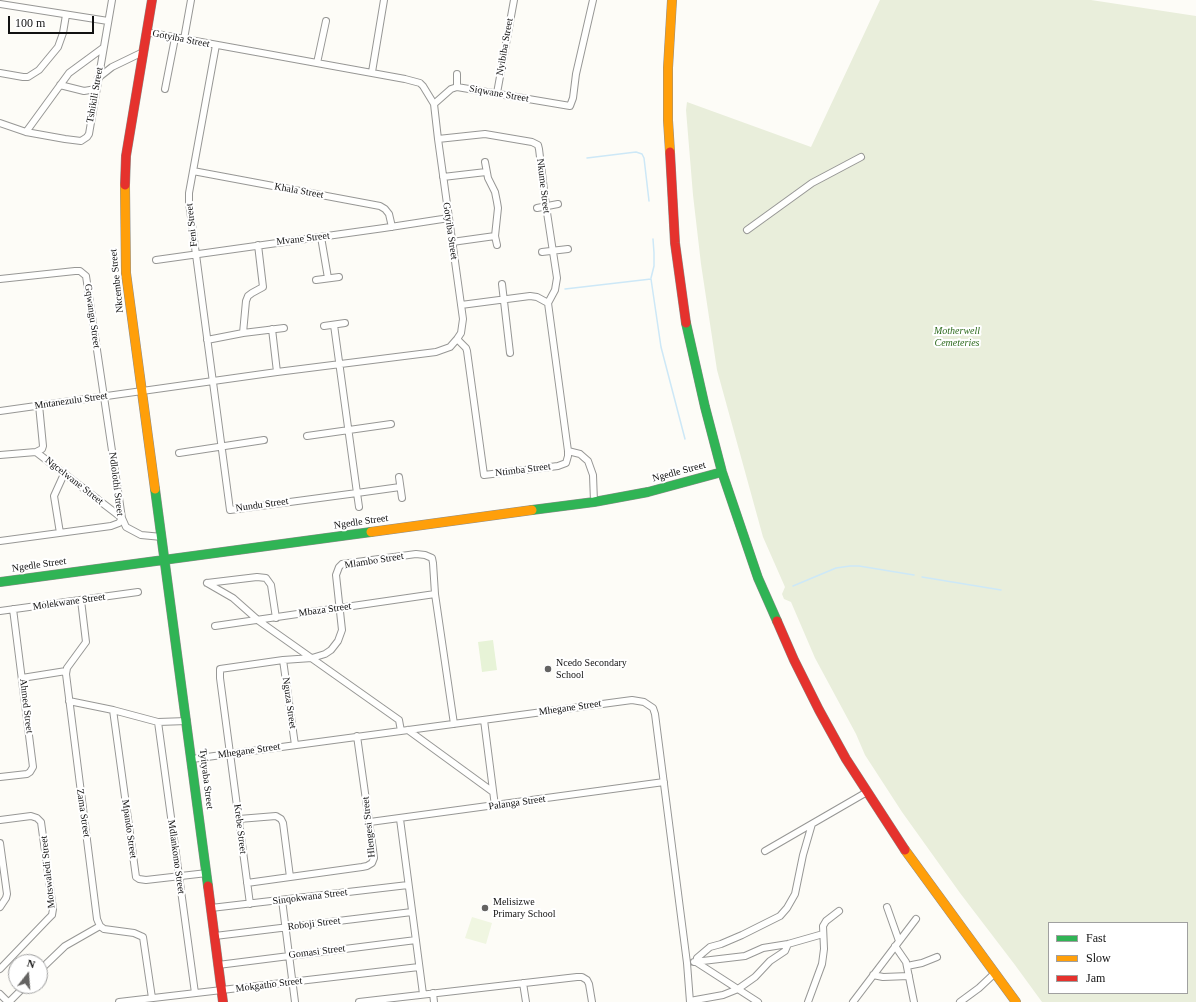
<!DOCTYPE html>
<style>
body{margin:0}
#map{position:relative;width:1196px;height:1002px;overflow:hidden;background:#fdfcf7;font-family:"Times New Roman",serif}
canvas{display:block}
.legend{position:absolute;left:1048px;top:922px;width:140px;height:72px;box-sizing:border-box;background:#fff;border:1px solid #a0a0a0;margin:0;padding:5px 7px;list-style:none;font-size:12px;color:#111}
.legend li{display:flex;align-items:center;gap:8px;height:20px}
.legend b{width:20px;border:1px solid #a0a0a0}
.north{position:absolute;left:8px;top:954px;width:40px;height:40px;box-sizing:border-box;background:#fff;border:1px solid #a0a0a0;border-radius:50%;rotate:17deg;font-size:11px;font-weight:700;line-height:16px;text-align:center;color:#111}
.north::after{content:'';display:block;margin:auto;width:14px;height:18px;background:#646362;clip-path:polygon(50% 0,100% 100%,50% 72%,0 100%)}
.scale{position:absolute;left:8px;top:16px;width:86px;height:18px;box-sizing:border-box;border:2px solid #111;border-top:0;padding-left:5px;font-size:12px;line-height:14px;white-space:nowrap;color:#111;-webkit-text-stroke:3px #fff;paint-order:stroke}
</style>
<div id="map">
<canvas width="1196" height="1002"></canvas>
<ul class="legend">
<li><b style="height:5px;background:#30b455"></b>Fast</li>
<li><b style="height:5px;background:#ff9f0a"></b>Slow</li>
<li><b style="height:5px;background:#e5322d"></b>Jam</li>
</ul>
<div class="north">N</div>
<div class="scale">100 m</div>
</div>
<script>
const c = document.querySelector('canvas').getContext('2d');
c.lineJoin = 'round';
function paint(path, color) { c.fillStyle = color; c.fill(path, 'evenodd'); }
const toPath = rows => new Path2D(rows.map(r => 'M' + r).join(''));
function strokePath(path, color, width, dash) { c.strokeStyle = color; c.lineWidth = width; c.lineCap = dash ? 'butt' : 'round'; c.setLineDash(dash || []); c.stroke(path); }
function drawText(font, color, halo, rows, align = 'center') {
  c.font = font + ' "Times New Roman",serif'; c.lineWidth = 4; c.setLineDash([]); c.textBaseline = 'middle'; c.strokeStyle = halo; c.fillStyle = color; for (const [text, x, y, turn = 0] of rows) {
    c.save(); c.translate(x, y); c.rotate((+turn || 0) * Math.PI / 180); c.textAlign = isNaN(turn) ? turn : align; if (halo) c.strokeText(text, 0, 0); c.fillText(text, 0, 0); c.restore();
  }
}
const green = toPath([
 [493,640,497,670,482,672,478,642]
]);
const cemetery = toPath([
 [880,0,1091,0,1196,16,1196,1002,1042,1002,1015,965,960,893,902,812,865,755,856,734,815,658,791,602,784,599,782,594,785,587,763,537,717,370,701,264,693,195,686,110,687,102,811,147],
 [1049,923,1187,923,1187,993,1049,993]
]);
const pitch = toPath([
 [472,917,492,923,486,944,465,938]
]);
const stream = toPath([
 [587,158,636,152,642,154,644,158,649,201],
 [651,278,654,266,654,253,653,239],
 [565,289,651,279,661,347,685,439],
 [922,577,1001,590],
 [793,586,836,568,850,566,859,566,914,575]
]);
const street = toPath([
 [0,4,108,21],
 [184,39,191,0],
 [216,45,189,193,189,202,230,510,357,493,334,325],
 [317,63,326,21],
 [372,72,384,0],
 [0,73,23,77,28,77,39,70,58,47,63,33,66,15],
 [98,78,112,67,143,52],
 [60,85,84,91,96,89],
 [457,87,457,74],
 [165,89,175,38],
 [497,93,514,0],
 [434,104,451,89,457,87,570,106,573,98,576,74,593,0],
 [0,123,26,132,65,139,81,141,87,137,89,134,112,0],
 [26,132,69,73,103,48],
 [438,139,485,134,532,142,538,145,539,149,546,206,557,278,555,290,548,303,568,451,568,456,566,463,558,466,484,475,467,351,466,348,457,339],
 [485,162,488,178,495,192,497,202,498,208,495,236,497,245],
 [193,171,380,206,385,209,389,214,392,227],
 [443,177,486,172],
 [537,208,558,204],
 [747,230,812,183,861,157],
 [321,237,328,278],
 [452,242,495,236],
 [542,252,568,249],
 [156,260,384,228,449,218],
 [0,279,75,271,80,271,86,276,122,518,119,523,111,526,0,541],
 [316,280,339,277],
 [502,284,510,353],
 [461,305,530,296,537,297,548,303],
 [324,326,345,323],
 [272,329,277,372],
 [243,333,246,301,248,296,252,293,263,287,258,245],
 [207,340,243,333,284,328],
 [0,411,277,372,436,352,450,347,457,339,461,333,463,319,438,139,434,104,423,86,420,83,405,79,146,32],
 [307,436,391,424],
 [568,451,580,454,588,461,593,475,594,502],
 [36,452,42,449,43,446,39,405],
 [179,453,264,440],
 [0,455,36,452,122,518,126,527,141,535,162,537],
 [399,477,402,498],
 [359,507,357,493,400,487],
 [60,533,54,496,64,474],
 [207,583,233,598,259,621,399,720,401,731],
 [207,583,257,577,266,578,271,585,276,618],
 [81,600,86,642,67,668,66,674,97,919,100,926,104,929,134,933,143,937,152,998],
 [0,611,138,592],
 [215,626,435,594],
 [283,660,295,745],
 [22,678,66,671],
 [69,701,113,710,158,722,187,721],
 [113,710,136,877,139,879,146,880,207,873],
 [484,720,495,806],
 [158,722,195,993],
 [408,730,493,792],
 [192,759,632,700,644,702,653,708,655,714,687,963,690,1002],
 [0,777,27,774,30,772,33,767,13,609],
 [239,819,276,816,281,819,283,823,290,877],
 [400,819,423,994],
 [0,820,31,816,37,818,41,822,53,909,52,915,48,919,0,969],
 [370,822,664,782],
 [0,843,7,894,6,898,0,907],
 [765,851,867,792],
 [247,883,362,867,367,866,372,863,374,858,373,850,357,736],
 [282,900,295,1002],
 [250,904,220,678,220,669,283,660,312,658,325,654,331,650,338,641,342,630,336,575,339,567,342,564,416,554,425,555,432,558,433,563,435,594,454,724],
 [887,907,899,941],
 [211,908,408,885],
 [215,936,412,912],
 [895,946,906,962,914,1002],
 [694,962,745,956,763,948,788,944,823,934],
 [218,965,416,940],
 [907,966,922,963,937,957],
 [40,970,65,946,100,926],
 [873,975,883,977,909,976],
 [523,983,526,1002],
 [433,993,434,1002],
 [0,994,8,1002],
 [690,1001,723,995,738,989,755,977,770,961,785,951,788,944],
 [9,1002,25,986],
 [119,1002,419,967],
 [359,1002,577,977,582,977,587,980,589,984,592,1002],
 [758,1002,696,962,697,958,710,947,721,944,742,935,780,916,787,908,795,894,803,855,812,824],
 [808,1002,822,964,824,949,823,926,826,921,839,911],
 [853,1002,916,919],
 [960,1002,979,988,995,973]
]);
const fast = toPath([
 [686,323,705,407,722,472,758,578,777,621],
 [155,489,208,886],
 [532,510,594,502,648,492,722,472],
 [0,582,371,532]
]);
const slow = toPath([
 [670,152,668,120,668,68,672,0],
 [125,185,126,273,155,489],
 [371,532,532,510],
 [905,850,1016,1002]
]);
const jam = toPath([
 [670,152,675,243,686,323],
 [125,185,126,156,152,0],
 [777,621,794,660,819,710,846,759,905,850],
 [208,886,223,1002]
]);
const markers = [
 [548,669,4,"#646362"],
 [485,908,4,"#646362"]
];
const streetNames = [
 ["Gotyiba Street",181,39,11],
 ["Nyibiba Street",505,47,-80],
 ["Siqwane Street",499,94,10],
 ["Tshikili Street",95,95,-80],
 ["Nkume Street",543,186,83],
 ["Khala Street",299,191,10],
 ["Feni Street",192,225,-96],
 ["Gotyiba Street",450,231,82],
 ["Mvane Street",303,239,-7],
 ["Nkcembe Street",117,281,-96],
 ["Gqwangu Street",92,316,82],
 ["Mntanezulu Street",71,401,-8],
 ["Ntimba Street",523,470,-7],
 ["Ngedle Street",679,472,-15],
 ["Ngcelwane Street",74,481,38],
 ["Ndlolothi Street",116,484,83],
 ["Nundu Street",262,505,-8],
 ["Ngedle Street",361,522,-8],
 ["Mlambo Street",374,561,-9],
 ["Ngedle Street",39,565,-8],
 ["Molekwane Street",69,602,-8],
 ["Mbaza Street",325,610,-8],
 ["Nguza Street",289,703,82],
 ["Ahmed Street",26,706,83],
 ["Mhegane Street",570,708,-8],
 ["Mhegane Street",249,751,-8],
 ["Tyityaba Street",206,779,83],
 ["Palanga Street",517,803,-8],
 ["Zama Street",83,813,82],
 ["Hlengesi Street",369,827,-96],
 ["Mpando Street",129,829,82],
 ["Krebe Street",240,829,83],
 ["Mdlankomo Street",176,857,82],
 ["Motswaledi Street",48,872,-96],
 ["Sinqokwana Street",310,897,-7],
 ["Roboji Street",314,924,-7],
 ["Gomasi Street",317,952,-7],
 ["Mokgatho Street",269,985,-7]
];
const parkNames = [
 ["Motherwell",957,331],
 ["Cemeteries",957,343]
];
const poiNames = [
 ["Ncedo Secondary",556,663],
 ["School",556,675],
 ["Melisizwe",493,902],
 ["Primary School",493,914]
];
paint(green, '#e7f3d7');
paint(cemetery, '#e9eedb');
paint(pitch, '#f0f6e1');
strokePath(stream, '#cde8f7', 1.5);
strokePath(street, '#979795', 8);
strokePath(fast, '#8e8d8b', 10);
strokePath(slow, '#8e8d8b', 10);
strokePath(jam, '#8e8d8b', 10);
strokePath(street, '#fffffe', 6);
strokePath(fast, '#30b455', 9);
strokePath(slow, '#ff9f0a', 9);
strokePath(jam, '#e5322d', 9);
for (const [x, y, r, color] of markers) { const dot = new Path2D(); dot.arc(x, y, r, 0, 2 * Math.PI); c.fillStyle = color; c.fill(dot); strokePath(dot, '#fff', 1.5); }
drawText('10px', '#111', '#fff', streetNames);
drawText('italic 10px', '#2f6b1f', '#fff', parkNames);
drawText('10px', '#111', '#fff', poiNames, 'left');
</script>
